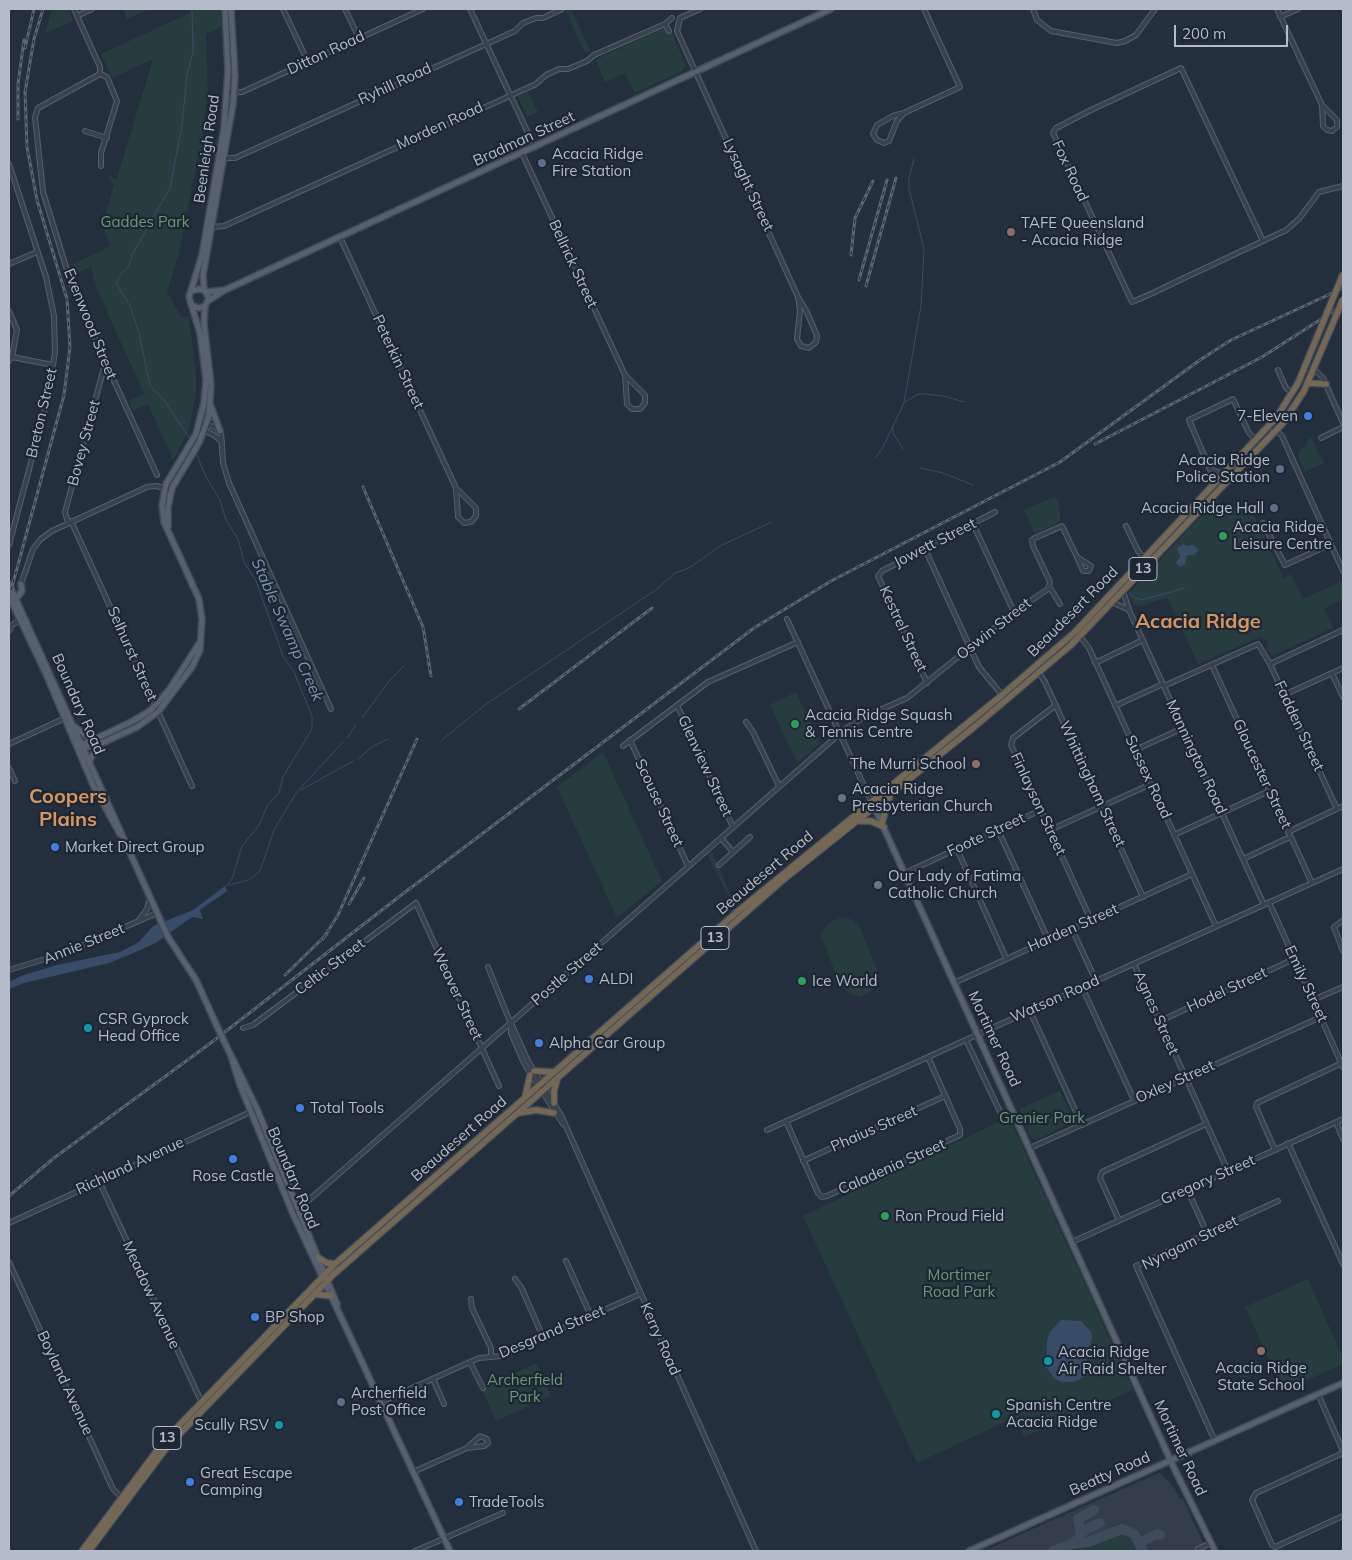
<!DOCTYPE html>
<style>
body{margin:0}
#map{position:relative;width:1352px;height:1560px;overflow:hidden;background:#242f3e;font-family:Mulish,sans-serif}
canvas{display:block}
.frame{position:absolute;inset:0;border:10px solid #b4bcc9;pointer-events:none}
.scale{position:absolute;left:1174px;top:25px;width:114px;height:22px;box-sizing:border-box;border:2px solid #b4bcc9;border-top:0;padding-left:6px;font-size:15px;line-height:18px;white-space:nowrap;color:#b4bcc9;-webkit-text-stroke:4px #1d2633;paint-order:stroke}
</style>
<div id="map">
<canvas width="1352" height="1560"></canvas>
<div class="frame"></div>
<div class="scale">200 m</div>
</div>
<script>
const c = document.querySelector('canvas').getContext('2d');
c.lineJoin = 'round';
function paint(path, color) { c.fillStyle = color; c.fill(path, 'evenodd'); }
const toPath = rows => new Path2D(rows.map(r => 'M' + r).join(''));
function strokePath(path, color, width, dash) { c.strokeStyle = color; c.lineWidth = width; c.lineCap = dash ? 'butt' : 'round'; c.setLineDash(dash || []); c.stroke(path); }
function drawText(font, color, halo, rows, align = 'center') {
  c.font = font + ' Mulish,sans-serif'; c.lineWidth = 4.5; c.setLineDash([]); c.textBaseline = 'middle'; c.strokeStyle = halo; c.fillStyle = color; for (const [text, x, y, turn = 0] of rows) {
    c.save(); c.translate(x, y); c.rotate((+turn || 0) * Math.PI / 180); c.textAlign = isNaN(turn) ? turn : align; if (halo) c.strokeText(text, 0, 0); c.fillText(text, 0, 0); c.restore();
  }
}
const airport = toPath([
 [1159,1473,1170,1482,1180,1499,1183,1499,1207,1551,983,1551]
]);
const green = toPath([
 [52,9,68,9,74,20,45,34],
 [123,9,149,9,127,19],
 [198,9,221,9,222,26,206,34,208,93,201,138,218,142,215,155,199,151,179,253,167,292,182,318,189,316,196,375,196,394,189,430,173,460,148,404,133,411,129,401,144,394,96,287,91,266,75,274,71,265,111,246,102,226,114,185,108,176,109,174,116,181,153,59,112,78,101,54],
 [571,9,590,51,585,53,566,11],
 [669,26,686,65,682,71,635,93,625,73,605,82,596,61,597,59],
 [528,92,538,112,527,117,518,97],
 [1311,437,1324,463,1305,472,1297,454],
 [1054,497,1058,500,1061,521,1035,534,1024,510],
 [1217,499,1229,511,1237,503,1242,507,1246,499,1284,578,1291,574,1303,599,1342,581,1343,599,1325,608,1333,628,1272,656,1266,646,1268,641,1260,637,1198,664,1167,597,1141,606,1134,604,1128,594],
 [796,692,820,743,797,763,770,705],
 [603,752,662,881,617,918,557,787],
 [712,852,735,905,732,908,733,905,708,856],
 [843,917,853,920,860,927,878,973,877,983,870,992,860,997,850,994,841,986,820,935,830,922],
 [1060,1091,1074,1121,1036,1140,1032,1139,1019,1109],
 [1009,1117,1133,1390,1024,1437,1015,1417,917,1463,803,1216],
 [1308,1279,1343,1358,1343,1364,1283,1391,1245,1307],
 [1256,1361,1261,1372,1241,1380,1237,1369],
 [536,1363,551,1396,496,1421,482,1389],
 [1121,1531,1132,1536,1140,1551,1066,1551,1073,1547,1088,1545]
]);
const water = toPath([
 [1183,544,1187,546,1194,545,1199,550,1194,555,1187,555,1185,564,1180,567,1176,563,1180,556,1177,548],
 [225,886,227,890,226,892,201,909,200,911,203,919,192,917,157,942,143,949,109,963,24,983,9,989,9,982,21,976,57,965,120,952,139,942,153,926,193,910],
 [1061,1320,1081,1321,1091,1332,1092,1338,1087,1354,1085,1376,1074,1382,1062,1382,1055,1379,1046,1367,1047,1340,1050,1332]
]);
const stream = toPath([
 [905,402,918,394,924,394,944,396,964,402],
 [893,426,893,433,903,449],
 [189,437,163,399,150,386,139,333,130,306,116,283,121,274,129,266,132,255,170,188,182,125,187,75,193,51,192,9],
 [197,455,205,475,220,500,226,520,238,539,244,562,256,581,283,656,294,672,312,716,312,729,283,777,279,793,267,806,259,825,242,846,232,879,225,888],
 [876,457,882,449,904,403,921,306,924,249,909,189,909,178,914,159],
 [920,468,943,473,973,485],
 [1002,502,1003,503],
 [1129,593,1135,598,1142,600,1185,588],
 [362,718,390,680,404,666],
 [347,738,356,725],
 [442,740,485,705,657,589,675,573,689,568,720,546,772,522],
 [358,759,373,746,388,739],
 [301,790,353,761],
 [229,885,249,880,260,871,274,830,296,793,343,742]
]);
const taxiway = toPath([
 [1081,1534,1085,1530,1100,1523],
 [1072,1543,1079,1539,1081,1535,1078,1519,1094,1510],
 [1139,1543,1157,1534,1160,1535],
 [1053,1551,1071,1544,1088,1542,1122,1529,1134,1534,1143,1551]
]);
const minor = toPath([
 [74,9,100,67,100,74,38,108,35,117,43,192,74,293,157,475],
 [283,9,308,62],
 [345,9,359,38],
 [470,9,535,148],
 [700,9,680,18,677,31,798,297,807,312,817,336,816,342,809,348,801,346,797,339,800,311,798,297],
 [1033,9,1037,20,1051,31,1117,43,1125,41,1136,35,1155,9],
 [1277,9,1322,105,1323,126,1327,130,1332,131,1337,127,1337,120,1322,105],
 [77,16,92,9],
 [1280,17,1298,9],
 [665,24,669,31],
 [100,74,107,77,117,101,101,153,101,166],
 [228,93,242,92,423,9],
 [904,113,897,121,889,141,884,143,877,140,873,134,877,125,893,116,904,113,960,87,924,9],
 [85,131,107,138],
 [522,153,625,375,645,395,645,403,640,409,632,409,627,404,625,375],
 [225,158,235,158,515,31,523,23,536,18,543,18,562,9],
 [9,164,46,277,54,316,55,352,48,398,9,545],
 [213,227,224,226,536,84,546,75,559,69,568,69,587,61,594,55,665,24,672,18],
 [340,237,456,488,458,517,464,523,471,522,476,516,476,508,456,488],
 [1263,241,1181,68,1091,110,1056,128,1053,133,1132,302,1153,293,1182,279,1280,233,1285,231,1299,219,1319,192,1343,186],
 [9,264,37,252],
 [9,311,17,330,12,357,9,361],
 [12,357,53,365],
 [1305,367,1317,372,1323,378,1343,423],
 [1278,370,1286,388,1292,393],
 [199,424,215,427,221,433,223,463,229,483,331,709],
 [1270,424,1282,436,1343,571],
 [198,428,214,435,222,442],
 [1321,438,1343,427],
 [1211,469,1231,478],
 [1227,481,1212,474,1189,420,1233,399,1249,433,1255,439],
 [71,521,192,786],
 [68,523,65,512,105,364],
 [1263,523,1285,565,1331,544],
 [973,524,1014,612],
 [1126,526,1138,551,1144,558],
 [925,549,979,667,1002,695],
 [21,584,33,549,41,539,52,531,147,487,156,486,171,490],
 [1049,586,1060,604],
 [1123,591,1129,610,1264,905],
 [1112,602,1129,610],
 [787,619,871,801],
 [9,631,12,625,20,620],
 [1079,635,1089,648,1216,926],
 [1095,663,1143,640],
 [1270,664,1343,630],
 [1212,665,1312,883],
 [1039,673,1045,682,1143,897],
 [1332,673,1343,697],
 [927,683,878,576,882,571,995,512],
 [1164,686,1258,644,1270,664,1337,809],
 [1284,695,1343,668],
 [677,705,733,827],
 [1056,705,1013,738,1011,745,1091,920],
 [1115,706,1163,684],
 [746,722,753,732,779,786],
 [630,740,688,866],
 [9,744,65,718],
 [623,746,708,682,798,642],
 [1135,750,1183,728],
 [9,768,15,781],
 [998,830,1048,939],
 [1050,830,1151,784],
 [1288,832,1343,806],
 [1174,835,1269,791],
 [721,838,733,852],
 [957,849,1006,958],
 [1243,859,1290,837],
 [719,865,750,837],
 [905,873,1041,810],
 [1269,902,1343,1067],
 [139,920,147,909,150,898],
 [1343,920,1334,927,1343,951],
 [1072,929,1096,981],
 [1134,964,1228,1171],
 [488,967,506,1012,528,1061,561,1115,756,1551],
 [9,970,65,953,157,913],
 [954,983,1192,874],
 [1082,987,1134,1100],
 [1313,1000,1343,987],
 [1030,1011,1082,1125],
 [1160,1021,1294,959],
 [511,1025,511,1033,524,1063,563,1124],
 [243,1028,253,1025,416,903,499,1086],
 [966,1040,1003,1118],
 [786,1121,818,1193,822,1197,827,1196,960,1135,960,1129,928,1057],
 [1336,1122,1343,1139],
 [767,1130,1343,869],
 [1288,1143,1343,1264],
 [1030,1148,1321,1017],
 [1275,1150,1256,1107,1257,1103,1342,1063],
 [803,1161,945,1096],
 [99,1181,202,1403],
 [1187,1189,1207,1233],
 [293,1214,845,729,864,717,907,698,1014,612,1048,589,1050,582,1033,546,1032,540,1035,538,1062,526,1077,557,1091,566,1089,571,1083,571,1077,557],
 [1119,1220,1100,1178,1102,1172,1206,1124],
 [9,1223,257,1109],
 [1072,1242,1343,1119],
 [566,1261,591,1316],
 [9,1262,113,1489,122,1498],
 [515,1279,521,1287,543,1337],
 [471,1299,472,1308,491,1348,491,1356],
 [470,1362,483,1388],
 [433,1379,444,1404],
 [1318,1394,1343,1451],
 [381,1402,479,1358,501,1356,640,1294],
 [1215,1441,1136,1266,1278,1201],
 [1343,1453,1256,1493,1252,1500,1272,1545,1275,1547,1343,1516],
 [413,1472,467,1448,484,1446,488,1443,487,1439,480,1436,467,1448],
 [415,1551,503,1513],
 [1199,1551,1198,1549,1211,1543]
]);
const major = toPath([
 [204,290,203,275,233,104,235,76,231,9],
 [192,291,198,289,204,290,209,298,205,306,199,308,193,306],
 [206,292,225,290],
 [208,301,225,290,831,9],
 [211,406,220,431],
 [168,527,168,507,172,488,199,443,209,416,211,384,204,324,205,306],
 [9,584,168,937,196,980,216,1024],
 [9,596,46,674,94,787,120,834],
 [16,599,22,591,21,584],
 [75,727,92,740],
 [82,745,133,721,151,710,169,690,200,642],
 [83,748,104,742],
 [90,760,98,745,137,727,158,712,192,667,200,650,202,619,199,599,164,522,162,505,166,484,196,434,204,403,206,380,200,333,189,297,202,255,224,128,228,71,225,9],
 [873,804,1174,1468,1215,1551],
 [223,1039,257,1109,337,1304],
 [231,1056,240,1085,293,1214,450,1551],
 [969,1551,1343,1383]
]);
const highway = toPath([
 [1308,383,1326,384],
 [858,821,871,821,884,827],
 [882,823,890,795],
 [534,1071,554,1072],
 [525,1097,530,1075],
 [554,1103,554,1091,557,1080],
 [519,1113,536,1110,554,1113],
 [319,1258,327,1263,335,1264],
 [314,1294,331,1296],
 [82,1551,165,1440,335,1264,737,912,1002,695,1075,632,1276,418,1298,383,1317,337],
 [89,1551,167,1447,334,1274,783,880,973,728,1071,645,1283,423,1304,391,1330,330]
]);
const rail = toPath([
 [25,48,34,9],
 [18,119,18,84,24,40],
 [851,255,855,218,873,181],
 [859,280,887,180],
 [866,286,896,178],
 [1095,444,1262,357,1343,305],
 [363,487,423,627,431,676],
 [9,598,64,395,70,347,67,299,37,200,27,147,25,92,34,39,43,9],
 [519,709,652,608],
 [349,904,364,878],
 [323,939,338,915,417,739],
 [285,975,327,934],
 [9,1196,54,1158,212,1042,400,896,754,628,831,581,1060,462,1200,360,1231,340,1343,288]
]);
const majorBridge = toPath([
 [216,1024,223,1039]
]);
const highwayBridge = toPath([
 [1330,330,1343,299],
 [1317,337,1343,274]
]);
const markers = [
 [542,163,5,"#5c6f8a"],
 [1011,232,5,"#8d6e63"],
 [1308,416,5,"#3f7fe0"],
 [1280,469,5,"#5c6f8a"],
 [1274,508,5,"#5c6f8a"],
 [1223,536,5,"#2e9e5b"],
 [795,724,5,"#2e9e5b"],
 [976,764,5,"#8d6e63"],
 [842,798,5,"#6b7280"],
 [55,847,5,"#3f7fe0"],
 [878,885,5,"#6b7280"],
 [589,979,5,"#3f7fe0"],
 [802,981,5,"#2e9e5b"],
 [88,1028,5,"#0f9aa8"],
 [539,1043,5,"#3f7fe0"],
 [300,1108,5,"#3f7fe0"],
 [233,1159,5,"#3f7fe0"],
 [885,1216,5,"#2e9e5b"],
 [255,1317,5,"#3f7fe0"],
 [1261,1351,5,"#8d6e63"],
 [1048,1361,5,"#0f9aa8"],
 [341,1402,5,"#5c6f8a"],
 [996,1414,5,"#0f9aa8"],
 [279,1425,5,"#0f9aa8"],
 [190,1482,5,"#3f7fe0"],
 [459,1502,5,"#3f7fe0"]
];
const shields = [
 [1143,569,28],
 [715,938,28],
 [167,1438,28]
];
const shieldNames = [
 ["13",1143,569],
 ["13",715,938],
 ["13",167,1438]
];
const streetNames = [
 ["Ditton Road",326,53,-25],
 ["Ryhill Road",395,84,-25],
 ["Morden Road",440,126,-25],
 ["Bradman Street",524,139,-25],
 ["Beenleigh Road",207,149,-82],
 ["Fox Road",1070,171,65],
 ["Lysaght Street",748,185,65],
 ["Bellrick Street",573,264,65],
 ["Evenwood Street",90,324,68],
 ["Peterkin Street",398,362,65],
 ["Breton Street",42,413,-77],
 ["Bovey Street",84,443,-75],
 ["Jowett Street",935,543,-27],
 ["Beaudesert Road",1073,612,-45],
 ["Kestrel Street",903,629,65],
 ["Oswin Street",994,629,-38],
 ["Selhurst Street",132,654,66],
 ["Boundary Road",78,704,66],
 ["Fadden Street",1299,726,65],
 ["Mannington Road",1196,757,65],
 ["Glenview Street",705,766,65],
 ["Gloucester Street",1262,774,65],
 ["Sussex Road",1148,777,65],
 ["Whittingham Street",1092,784,65],
 ["Scouse Street",659,803,65],
 ["Finlayson Street",1038,804,65],
 ["Foote Street",986,835,-25],
 ["Beaudesert Road",765,873,-40],
 ["Harden Street",1073,928,-24],
 ["Annie Street",84,944,-22],
 ["Celtic Street",330,967,-37],
 ["Postle Street",567,974,-41],
 ["Emily Street",1306,984,65],
 ["Hodel Street",1227,990,-25],
 ["Weaver Street",457,994,65],
 ["Watson Road",1055,999,-24],
 ["Agnes Street",1156,1013,66],
 ["Mortimer Road",994,1039,65],
 ["Oxley Street",1175,1082,-24],
 ["Phaius Street",874,1129,-24],
 ["Beaudesert Road",459,1139,-41],
 ["Richland Avenue",130,1166,-25],
 ["Caladenia Street",892,1167,-24],
 ["Boundary Road",293,1178,67],
 ["Gregory Street",1208,1180,-24],
 ["Nyngam Street",1190,1243,-26],
 ["Meadow Avenue",151,1295,65],
 ["Desgrand Street",552,1332,-23],
 ["Kerry Road",660,1339,66],
 ["Boyland Avenue",65,1383,65],
 ["Mortimer Road",1180,1448,65],
 ["Beatty Road",1110,1474,-24]
];
const poiNames = [
 ["Acacia Ridge",552,154],
 ["Fire Station",552,171],
 ["TAFE Queensland",1021,223],
 ["- Acacia Ridge",1021,240],
 ["7-Eleven",1298,416,"right"],
 ["Acacia Ridge",1270,460,"right"],
 ["Police Station",1270,477,"right"],
 ["Acacia Ridge Hall",1264,508,"right"],
 ["Acacia Ridge",1233,527],
 ["Leisure Centre",1233,544],
 ["Acacia Ridge Squash",805,715],
 ["& Tennis Centre",805,732],
 ["The Murri School",966,764,"right"],
 ["Acacia Ridge",852,789],
 ["Presbyterian Church",852,806],
 ["Market Direct Group",65,847],
 ["Our Lady of Fatima",888,876],
 ["Catholic Church",888,893],
 ["ALDI",599,979],
 ["Ice World",812,981],
 ["CSR Gyprock",98,1019],
 ["Head Office",98,1036],
 ["Alpha Car Group",549,1043],
 ["Total Tools",310,1108],
 ["Rose Castle",233,1176,"center"],
 ["Ron Proud Field",895,1216],
 ["BP Shop",265,1317],
 ["Acacia Ridge",1058,1352],
 ["Air Raid Shelter",1058,1369],
 ["Acacia Ridge",1261,1368,"center"],
 ["State School",1261,1385,"center"],
 ["Archerfield",351,1393],
 ["Post Office",351,1410],
 ["Spanish Centre",1006,1405],
 ["Acacia Ridge",1006,1422],
 ["Scully RSV",269,1425,"right"],
 ["Great Escape",200,1473],
 ["Camping",200,1490],
 ["TradeTools",469,1502]
];
const parkNames = [
 ["Gaddes Park",145,222],
 ["Grenier Park",1042,1118],
 ["Mortimer",959,1275],
 ["Road Park",959,1292],
 ["Archerfield",525,1380],
 ["Park",525,1397]
];
const waterNames = [
 ["Stable Swamp Creek",287,630,66]
];
const districtNames = [
 ["Acacia Ridge",1198,622],
 ["Coopers",68,797],
 ["Plains",68,820]
];
paint(airport, '#323c4b');
paint(green, '#263c3f');
paint(water, '#394c67');
strokePath(stream, '#394c67', 1);
strokePath(taxiway, '#3f4a5a', 10);
strokePath(minor, '#565f6c', 6);
strokePath(major, '#414a57', 8);
strokePath(highway, '#434c59', 8);
strokePath(minor, '#38414e', 4);
strokePath(major, '#56606e', 5);
strokePath(highway, '#746855', 5.5);
strokePath(rail, '#5a6575', 3);
strokePath(rail, '#1d2633', 1, [4]);
strokePath(majorBridge, '#414a57', 8, []);
strokePath(highwayBridge, '#434c59', 8, []);
strokePath(majorBridge, '#56606e', 5);
strokePath(highwayBridge, '#746855', 5.5);
for (const [x, y, r, color] of markers) { const dot = new Path2D(); dot.arc(x, y, r, 0, 2 * Math.PI); c.fillStyle = color; c.fill(dot); strokePath(dot, '#1d2633', 2); }
for (const [x, y, w] of shields) { const box = new Path2D(); box.roundRect(x - w / 2, y - 11.5, w, 23, 4); c.fillStyle = '#1d2633'; c.fill(box); strokePath(box, '#b4bcc9', 1); }
drawText('bold 14px', '#b4bcc9', null, shieldNames);
drawText('15px', '#b4bcc9', '#1d2633', streetNames);
drawText('15px', '#b4bcc9', '#1d2633', poiNames, 'left');
drawText('15px', '#6b9a76', '#1d2633', parkNames);
drawText('italic 16px', '#7c92b1', '#1d2633', waterNames);
drawText('bold 20px', '#d59563', '#1d2633', districtNames);
</script>
